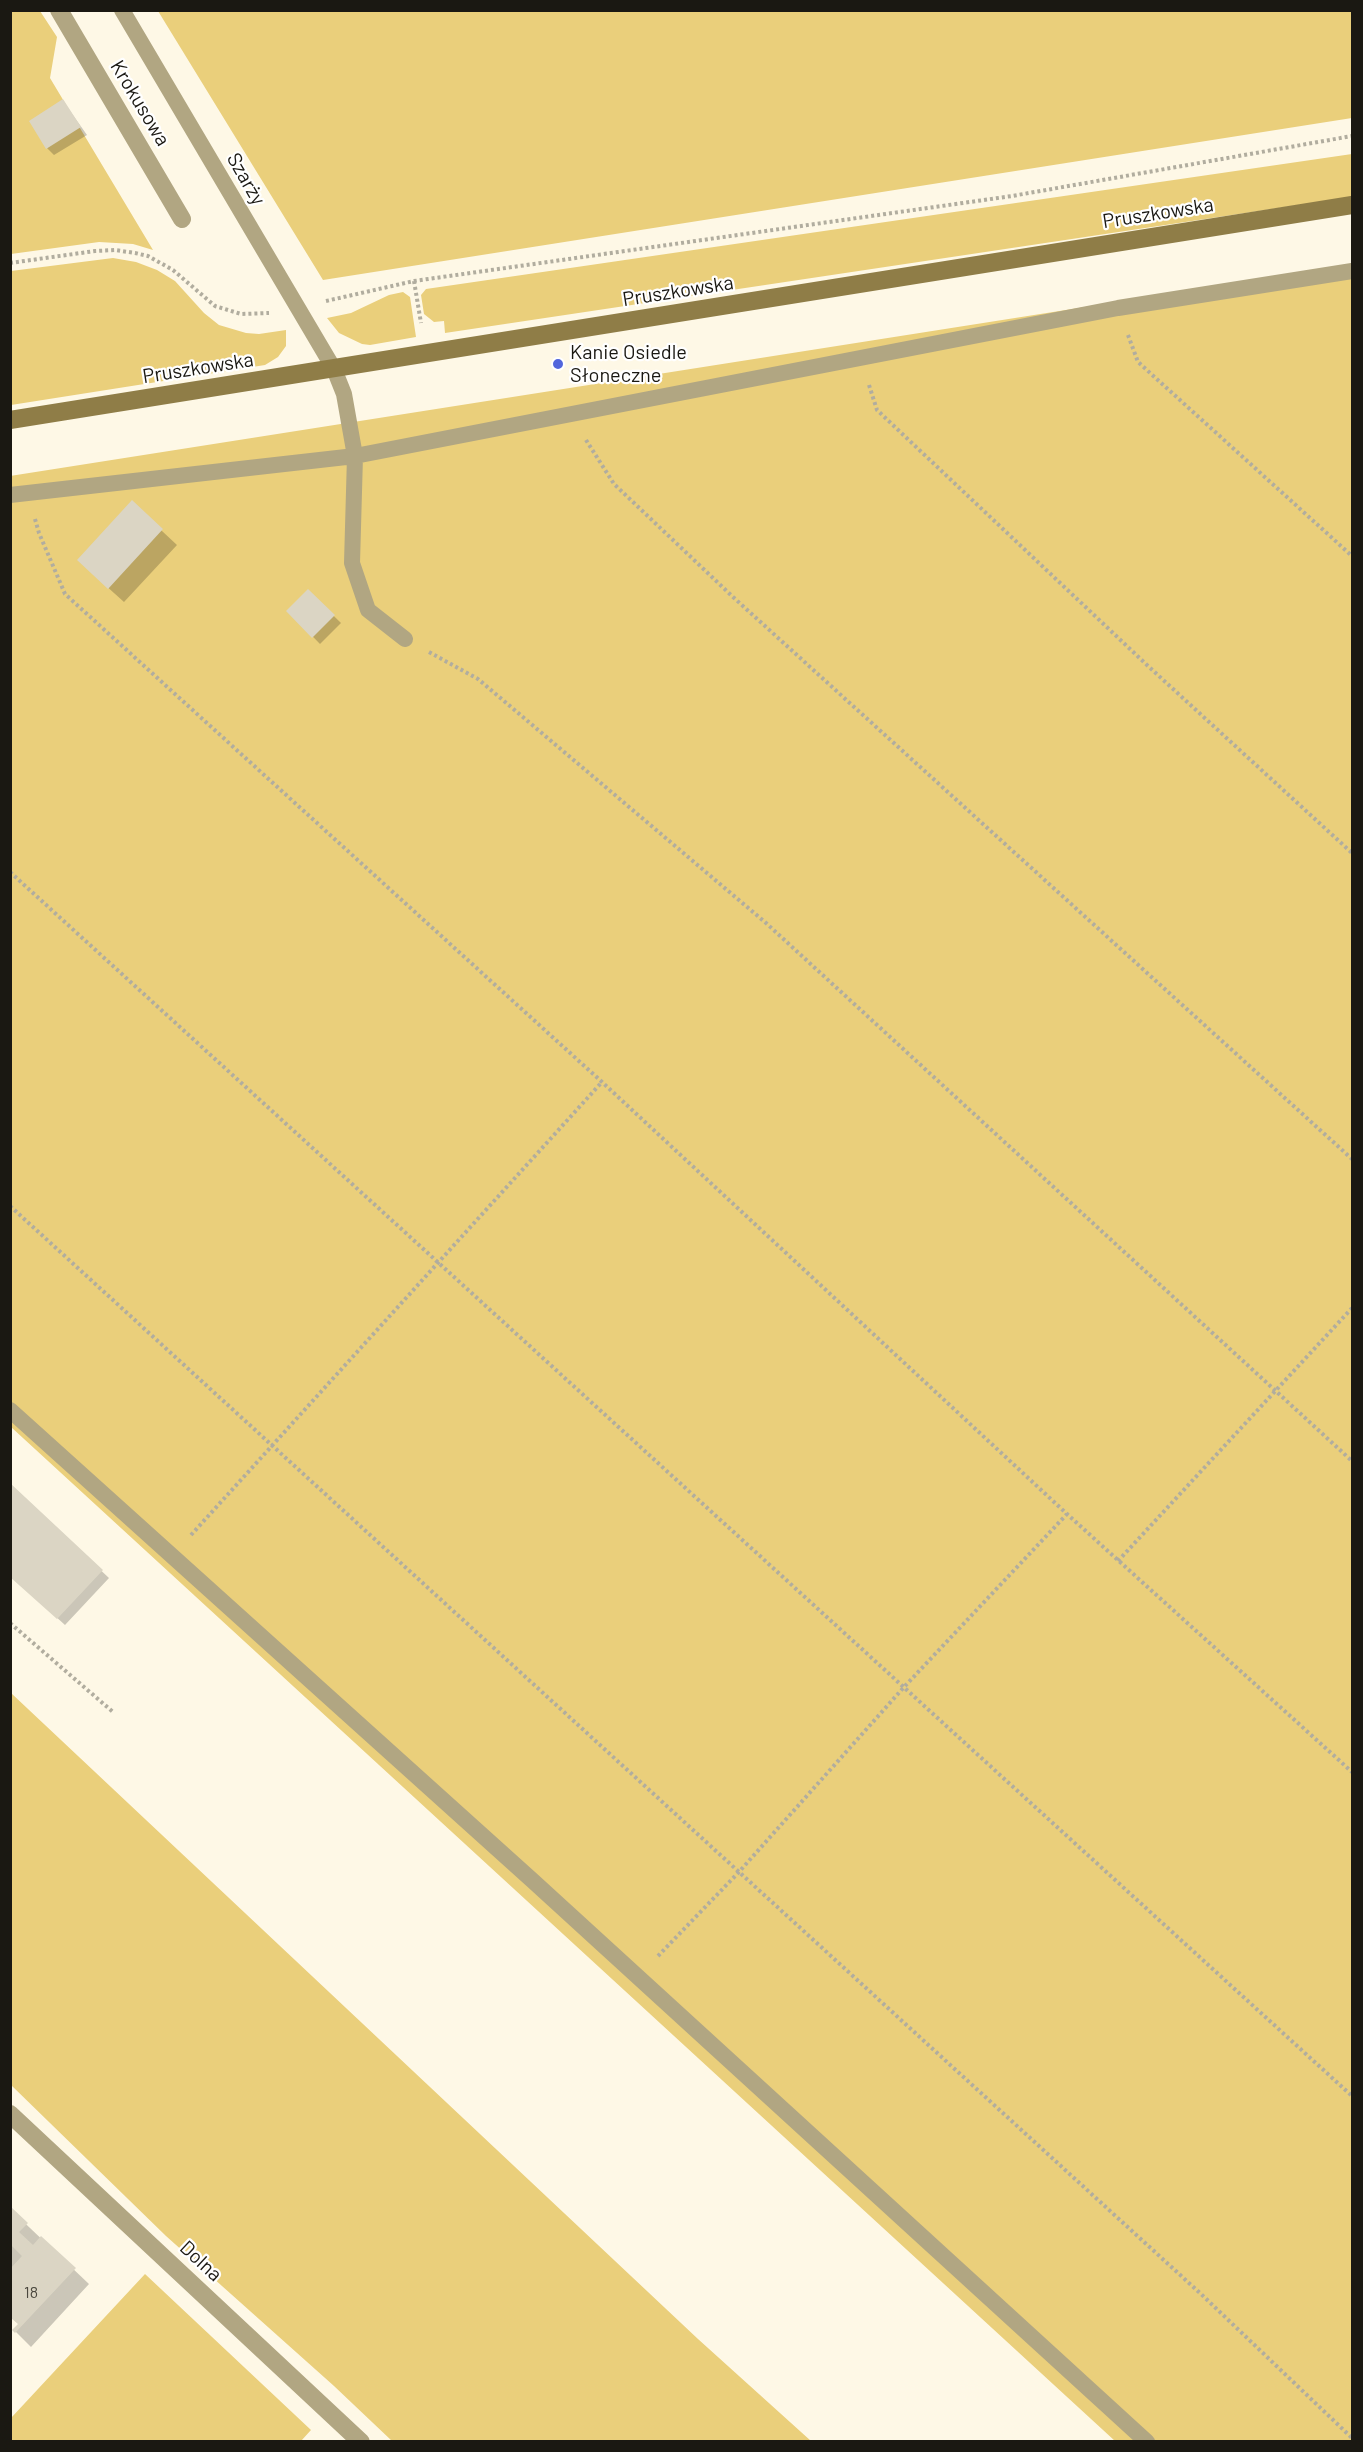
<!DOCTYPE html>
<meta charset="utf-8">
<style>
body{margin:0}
#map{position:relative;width:1363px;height:2452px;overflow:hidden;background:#fef8e6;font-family:Barlow,sans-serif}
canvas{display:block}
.frame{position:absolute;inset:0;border:12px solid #1a1812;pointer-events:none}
</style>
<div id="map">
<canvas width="1363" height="2452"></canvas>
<div class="frame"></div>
</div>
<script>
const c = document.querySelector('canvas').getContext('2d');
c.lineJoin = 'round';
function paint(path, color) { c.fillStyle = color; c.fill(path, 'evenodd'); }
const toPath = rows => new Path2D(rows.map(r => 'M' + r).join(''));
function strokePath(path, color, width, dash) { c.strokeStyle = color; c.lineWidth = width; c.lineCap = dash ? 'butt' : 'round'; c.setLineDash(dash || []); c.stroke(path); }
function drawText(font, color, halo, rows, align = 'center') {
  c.font = font + ' Barlow,sans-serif'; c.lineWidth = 4.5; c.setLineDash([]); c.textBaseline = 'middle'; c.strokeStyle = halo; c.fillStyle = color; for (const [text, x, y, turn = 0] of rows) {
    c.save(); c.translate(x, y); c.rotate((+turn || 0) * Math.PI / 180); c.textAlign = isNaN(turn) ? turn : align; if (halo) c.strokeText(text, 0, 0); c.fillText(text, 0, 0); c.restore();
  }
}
const green = toPath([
 [10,11,40,11,57,37,50,78,153,250,133,244,99,242,11,254],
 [158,11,1352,11,1352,118,323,280],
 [1352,154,1352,197,445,333,444,321,434,322,424,314,421,295,426,289],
 [113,258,136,262,157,270,175,281,204,313,219,325,246,333,259,334,286,330,286,346,278,357,265,365,11,405,11,271],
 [1352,265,1352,2441,1115,2441,11,1427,10,476],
 [403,292,410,297,416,337,370,345,362,344,339,333,327,318,351,313,389,295],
 [11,1693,698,2339,811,2441,392,2441,334,2386,166,2236,11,2085],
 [145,2274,311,2430,301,2441,11,2441,11,2418]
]);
const shadow = toPath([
 [63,101,87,135,54,155,47,148],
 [132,503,177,545,124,602,94,575],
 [308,591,341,623,320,644,288,611],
 [10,1485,109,1578,65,1625,10,1575],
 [10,2209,89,2284,31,2347,14,2330,20,2325,10,2317]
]);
const building = toPath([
 [63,99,81,127,46,149,29,121],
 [132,500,163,529,108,589,77,560],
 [308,589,335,615,312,638,286,611],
 [10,1483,103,1570,57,1619,10,1577],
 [10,2206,28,2223,19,2232,33,2245,41,2236,76,2268,15,2333,12,2330,18,2324,10,2317,10,2269,22,2256,10,2244]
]);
const path = toPath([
 [10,263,95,251,115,250,135,253,148,256,173,270,215,306,241,314,269,313],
 [414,281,421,323],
 [326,301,414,281,1012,196,1352,136],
 [1128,335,1138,362,1352,556],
 [869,385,877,410,1148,666,1352,853],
 [586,440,614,484,733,597,1352,1159],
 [35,519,39,533,65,594,602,1082,1067,1514,1352,1772],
 [429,652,478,679,766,923,1352,1461],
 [10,872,1352,2096],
 [10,1206,1201,2294,1352,2438],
 [191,1535,602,1082],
 [1118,1561,1352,1308],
 [10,1623,113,1712],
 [658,1956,738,1873,905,1686,1067,1514]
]);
const lane = toPath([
 [122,10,334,369,344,394,355,456,352,563,368,610,405,639],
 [10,495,355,456,1118,308,1352,271],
 [10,1410,533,1881,1147,2442]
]);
const street = toPath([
 [59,10,182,219],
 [10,2114,361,2442]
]);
const secondary = toPath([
 [10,420,1352,205]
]);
const markers = [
 [558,364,6,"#5266dc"]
];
const numberNames = [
 ["18",31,2293]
];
const streetNames = [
 ["Krokusowa",140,103,59],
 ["Szarży",246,179,60],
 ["Pruszkowska",1158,213,-9],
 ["Pruszkowska",678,291,-9],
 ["Pruszkowska",198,368,-9],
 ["Dolna",201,2261,43]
];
const poiNames = [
 ["Kanie Osiedle",570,352],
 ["Słoneczne",570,375]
];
paint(green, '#eacf7b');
paint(shadow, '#0003');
paint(building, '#dbd5c4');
strokePath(path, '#b1ad9f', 4, [3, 3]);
strokePath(lane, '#b1a682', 16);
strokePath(street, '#b1a682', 18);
strokePath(secondary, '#8f7d47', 18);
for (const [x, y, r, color] of markers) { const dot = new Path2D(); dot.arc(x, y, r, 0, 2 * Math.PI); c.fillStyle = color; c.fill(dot); strokePath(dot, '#fff', 2); }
drawText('16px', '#4a473e', null, numberNames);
drawText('20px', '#1a1812', '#fff', streetNames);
drawText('20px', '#1a1812', '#fff', poiNames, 'left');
</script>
